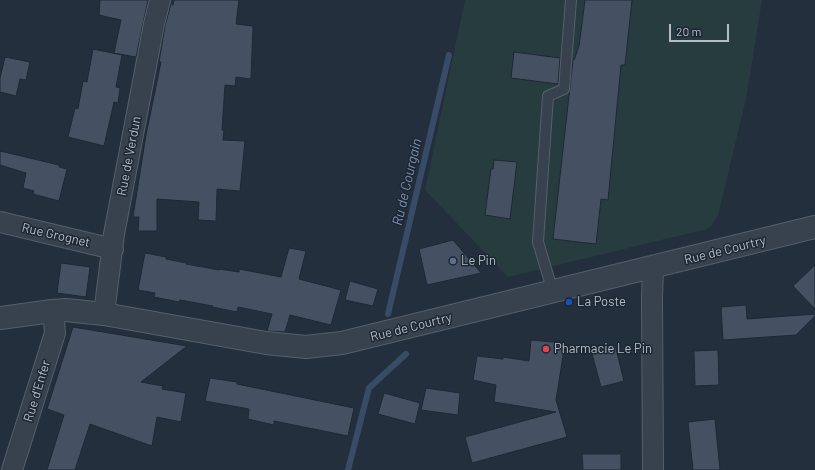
<!DOCTYPE html>
<style>
body{margin:0}
#map{position:relative;width:815px;height:470px;overflow:hidden;background:#242f3e;font-family:Barlow,sans-serif}
canvas{display:block}
.scale{position:absolute;left:669px;top:24px;width:60px;height:18px;box-sizing:border-box;border:2px solid #b4bcc9;border-top:0;padding-left:5px;font-size:12px;line-height:14px;white-space:nowrap;color:#b4bcc9;-webkit-text-stroke:3px #1d2633;paint-order:stroke}
</style>
<div id="map">
<canvas width="815" height="470"></canvas>
<div class="scale">20 m</div>
</div>
<script>
const c = document.querySelector('canvas').getContext('2d');
c.lineJoin = 'round';
function paint(path, color) { c.fillStyle = color; c.fill(path, 'evenodd'); }
const toPath = rows => new Path2D(rows.map(r => 'M' + r).join(''));
function strokePath(path, color, width, dash) { c.strokeStyle = color; c.lineWidth = width; c.lineCap = dash ? 'butt' : 'round'; c.setLineDash(dash || []); c.stroke(path); }
function drawText(font, color, halo, rows, align = 'center') {
  c.font = font + ' Barlow,sans-serif'; c.lineWidth = 3; c.setLineDash([]); c.textBaseline = 'middle'; c.strokeStyle = halo; c.fillStyle = color; for (const [text, x, y, turn = 0] of rows) {
    c.save(); c.translate(x, y); c.rotate((+turn || 0) * Math.PI / 180); c.textAlign = isNaN(turn) ? turn : align; if (halo) c.strokeText(text, 0, 0); c.fillText(text, 0, 0); c.restore();
  }
}
const green = toPath([
 [465,0,762,0,746,99,718,215,712,225,707,229,508,277,425,190]
]);
const stream = toPath([
 [388,314,449,55],
 [348,470,369,388,406,354]
]);
const building = toPath([
 [100,0,148,0,136,57,114,53,121,20,99,15,100,0],
 [174,0,239,0,236,24,253,26,251,79,236,77,235,86,225,85,222,130,224,130,223,140,245,141,240,191,217,189,216,221,198,220,199,202,157,199,157,231,138,231,139,217,133,217,138,185,146,135,161,62,159,62,165,26,171,4,173,5,174,0],
 [585,0,632,0,625,65,621,65,608,200,601,199,596,244,553,239,573,60,574,60,579,46,585,0],
 [93,49,122,55,116,87,120,88,118,103,114,102,104,146,68,137,75,108,78,109,83,81,87,82,93,49],
 [514,52,560,58,558,84,511,78,514,52],
 [5,57,30,62,26,80,20,79,16,96,0,92,0,78,5,57],
 [0,151,59,165,59,167,67,169,59,201,33,194,34,191,23,188,26,173,0,165,0,151],
 [494,160,517,162,510,219,485,215,491,169,493,169,494,160],
 [453,240,481,273,427,285,419,249,453,240],
 [289,248,306,251,299,279,341,290,331,325,290,315,285,332,267,331,272,314,238,307,237,312,212,307,213,306,180,300,179,302,154,297,155,293,138,290,145,253,166,257,166,259,186,263,186,264,219,270,219,269,239,272,239,269,281,277,289,248],
 [61,263,90,267,86,297,57,293,61,263],
 [815,265,815,309,793,286,815,265],
 [350,281,378,289,373,306,345,300,350,281],
 [746,305,747,319,815,314,815,316,796,335,723,340,721,307,746,305],
 [73,327,187,346,141,382,163,386,162,389,186,393,181,422,157,417,152,446,90,424,75,470,47,470,64,415,47,409,73,327],
 [531,340,565,343,556,400,567,437,472,463,465,437,556,412,494,402,496,385,473,380,477,356,503,359,503,357,529,361,531,340],
 [615,345,624,381,601,387,591,350,615,345],
 [718,350,719,385,695,386,694,351,718,350],
 [210,378,237,382,237,384,354,408,348,436,274,421,274,425,248,419,249,409,205,401,210,378],
 [426,388,460,393,458,415,421,410,426,388],
 [384,393,420,403,415,424,378,414,384,393],
 [715,419,720,470,693,470,688,422,715,419],
 [582,454,621,454,621,470,583,470,582,454]
]);
const service = toPath([
 [553,292,538,242,548,96,564,89,571,0]
]);
const minor = toPath([
 [0,222,113,249],
 [653,268,652,298,653,470],
 [104,314,114,234,154,24,160,0],
 [12,470,55,333,54,321,52,311]
]);
const tertiary = toPath([
 [0,318,52,311,66,310,104,314,266,343,306,347,342,343,815,227]
]);
const markers = [
 [453,261,4,"#5c6f8a"],
 [569,302,4,"#1a4fb4"],
 [546,349,4,"#e0444e"]
];
const streetNames = [
 ["Rue de Verdun",129,156,-79],
 ["Rue Grognet",56,235,13],
 ["Rue de Courtry",725,250,-14],
 ["Rue de Courtry",411,327,-14],
 ["Rue d'Enfer",37,391,-73]
];
const poiNames = [
 ["Le Pin",461,261],
 ["La Poste",577,302],
 ["Pharmacie Le Pin",554,349]
];
const waterNames = [
 ["Ru de Courgain",407,182,-77]
];
paint(green, '#263c3f');
strokePath(stream, '#394c67', 6);
paint(building, '#455162');
strokePath(building, '#1f2835', 1);
strokePath(service, '#565f6c', 12);
strokePath(minor, '#565f6c', 22);
strokePath(tertiary, '#565f6c', 24);
strokePath(service, '#38414e', 10);
strokePath(minor, '#38414e', 20);
strokePath(tertiary, '#38414e', 22);
for (const [x, y, r, color] of markers) { const dot = new Path2D(); dot.arc(x, y, r, 0, 2 * Math.PI); c.fillStyle = color; c.fill(dot); strokePath(dot, '#1d2633', 1.5); }
drawText('13px', '#b4bcc9', '#1d2633', streetNames);
drawText('13px', '#b4bcc9', '#1d2633', poiNames, 'left');
drawText('italic 14px', '#7c92b1', '#1d2633', waterNames);
</script>
